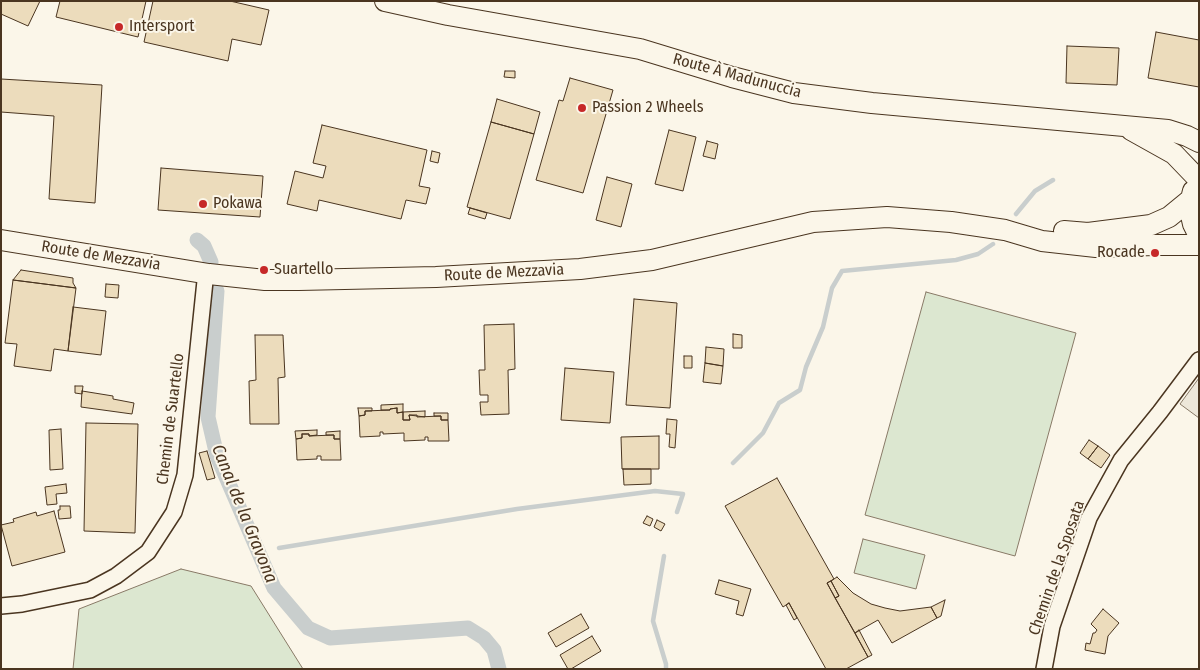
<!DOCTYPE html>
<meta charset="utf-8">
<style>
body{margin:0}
#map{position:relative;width:1200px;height:670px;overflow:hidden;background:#fbf6e9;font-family:"Fira Sans Condensed",sans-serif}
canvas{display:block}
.frame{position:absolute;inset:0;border:2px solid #4a3520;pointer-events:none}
</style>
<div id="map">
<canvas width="1200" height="670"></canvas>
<div class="frame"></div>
</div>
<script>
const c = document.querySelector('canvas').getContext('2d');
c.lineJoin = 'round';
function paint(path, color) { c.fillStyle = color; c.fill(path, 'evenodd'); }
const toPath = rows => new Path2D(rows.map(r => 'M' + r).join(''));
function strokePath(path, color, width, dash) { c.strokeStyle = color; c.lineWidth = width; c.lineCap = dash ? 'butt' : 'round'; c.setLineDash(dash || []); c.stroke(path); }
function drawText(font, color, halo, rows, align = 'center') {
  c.font = font + ' "Fira Sans Condensed",sans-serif'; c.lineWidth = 4; c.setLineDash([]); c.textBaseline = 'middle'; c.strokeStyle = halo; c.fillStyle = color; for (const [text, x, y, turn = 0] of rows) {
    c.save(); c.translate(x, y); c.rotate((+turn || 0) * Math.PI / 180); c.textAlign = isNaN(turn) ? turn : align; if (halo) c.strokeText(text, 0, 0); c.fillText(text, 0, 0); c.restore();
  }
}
const green = toPath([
 [926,292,1076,333,1015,556,865,515,926,292],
 [863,539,925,555,916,589,854,573,863,539],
 [181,569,251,586,303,669,73,669,79,609,181,569]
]);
const parking = toPath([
 [1199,378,1199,418,1180,404,1199,378]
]);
const stream = toPath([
 [1016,214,1035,191,1053,180],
 [733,463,763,433,779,403,800,390,806,367,823,327,832,288,842,271,956,260,978,254,993,244],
 [279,548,517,509,655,491,683,494,677,512],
 [664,556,653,621,666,664,666,669]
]);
const canal = toPath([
 [197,240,204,246,211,262],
 [217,291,208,417,217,456,274,588,308,628,330,638,468,628,484,638,494,650,499,669]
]);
const building = toPath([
 [1,1,40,1,28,26,1,14,1,1],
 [60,1,146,1,138,37,56,17,60,1],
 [153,1,230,1,269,10,261,45,232,39,228,61,144,42,153,1],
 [1156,32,1199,40,1199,87,1148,78,1156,32],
 [1067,46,1119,48,1117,85,1066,83,1067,46],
 [505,71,515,71,515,78,504,77,505,71],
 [570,78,613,90,583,193,536,180,559,100,563,101,570,78],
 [1,79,102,85,95,203,49,199,54,116,1,112,1,79],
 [497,99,540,112,534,134,491,122,497,99],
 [491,122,534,134,510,219,467,207,491,122],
 [322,125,427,150,419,186,430,188,426,204,406,200,401,219,319,200,317,211,287,204,295,171,323,178,326,166,313,163,322,125],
 [669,130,696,137,683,191,655,184,669,130],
 [707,141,718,144,715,159,703,156,707,141],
 [432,151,440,153,438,163,430,161,432,151],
 [161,168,263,176,260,217,158,210,161,168],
 [607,177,632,184,621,227,596,220,607,177],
 [470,208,487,213,485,219,468,214,470,208],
 [21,270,73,278,73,283,76,288,13,280,21,270],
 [13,280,76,288,68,351,54,349,51,371,14,366,17,344,5,343,13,280],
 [106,284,119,285,118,298,105,297,106,284],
 [634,299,677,303,670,408,626,405,634,299],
 [73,307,106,311,101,355,68,351,73,307],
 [514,324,515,369,508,370,509,414,481,415,480,402,488,402,488,395,480,395,479,370,485,370,484,325,514,324],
 [733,334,742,335,742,348,733,348,733,334],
 [255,335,283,335,285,377,278,378,279,424,250,424,249,381,256,380,255,335],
 [706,347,724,349,723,366,705,363,706,347],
 [684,356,692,356,692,368,684,368,684,356],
 [705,363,723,366,721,384,703,382,705,363],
 [565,368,614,372,610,423,561,420,565,368],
 [75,386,83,386,82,394,75,393,75,386],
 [82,391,113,396,113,399,134,403,132,414,81,407,82,391],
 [403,404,403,412,397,413,397,408,390,409,390,410,381,410,381,405,403,404],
 [358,408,372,408,372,411,365,411,365,415,359,416,358,408],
 [397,408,397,413,403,412,403,420,410,420,409,415,417,415,417,417,441,416,441,420,448,420,449,441,428,441,428,437,425,437,425,440,404,441,404,433,383,434,383,432,380,432,380,436,360,437,359,416,365,415,365,411,390,410,390,409,397,408],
 [425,411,425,417,409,415,410,420,403,420,403,412,425,411],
 [434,413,448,413,448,420,441,420,441,416,434,416,434,413],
 [667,419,677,420,675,448,669,447,670,434,666,434,667,419],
 [86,423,138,424,135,533,84,531,86,423],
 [61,429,63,469,50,470,49,430,61,429],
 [317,430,317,435,309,436,309,434,302,434,302,438,296,439,295,431,317,430],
 [340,431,340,439,334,439,334,435,326,435,326,432,340,431],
 [302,434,309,434,309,436,334,435,334,439,340,439,341,460,321,460,321,456,317,456,317,459,297,460,296,439,302,438,302,434],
 [659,436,659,469,622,469,621,437,659,436],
 [1089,440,1098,446,1088,459,1080,453,1089,440],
 [1098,446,1110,455,1101,468,1088,459,1098,446],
 [207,451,215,478,207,480,199,453,207,451],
 [623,469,651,469,651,484,624,485,623,469],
 [777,478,834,579,827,583,868,657,846,669,826,669,789,603,783,607,725,506,777,478],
 [66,484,67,493,56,494,57,504,47,505,45,487,66,484],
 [60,506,70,506,71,518,59,519,58,510,60,510,60,506],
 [54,511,65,552,12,566,1,525,14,522,13,519,36,512,37,516,54,511],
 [647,516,653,519,650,526,643,523,647,516],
 [657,520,665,524,661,531,654,527,657,520],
 [837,577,853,593,871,604,885,608,900,611,931,607,937,618,892,643,878,620,855,633,835,598,839,596,831,581,837,577],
 [719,580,751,589,743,616,736,614,739,601,715,594,719,580],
 [831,581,839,596,835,598,827,583,831,581],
 [945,600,941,616,937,618,931,607,945,600],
 [789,603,797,618,794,620,786,605,789,603],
 [1103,609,1119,623,1108,636,1105,654,1085,650,1086,643,1090,644,1093,633,1095,633,1097,630,1091,624,1103,609],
 [581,614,589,628,556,647,548,633,581,614],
 [859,630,872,655,868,657,855,633,859,630],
 [592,636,601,651,571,669,568,669,560,655,592,636]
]);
const minor = toPath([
 [1,606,22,604,90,590,116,576,148,552,174,512,185,475,205,281,209,274],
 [1044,669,1052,626,1089,518,1121,460,1160,412,1199,360]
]);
const major = toPath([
 [385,1,448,15,640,49,732,77,794,93,872,103,1168,130,1187,136,1199,142],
 [1131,130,1174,154,1198,179],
 [1193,191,1191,199,1190,211,1193,224,1199,236],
 [1064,231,1088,233,1151,225,1169,217,1191,199],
 [1,240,209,274,265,280,299,280,436,277,580,269,652,260,813,222,887,217,951,222,1005,230,1042,241,1096,247,1154,245,1199,245]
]);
const markers = [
 [119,27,5,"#c62828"],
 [582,108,5,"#c62828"],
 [203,204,5,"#c62828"],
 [1155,253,5,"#c62828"],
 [264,270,5,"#c62828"]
];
const poiNames = [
 ["Intersport",129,27],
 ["Passion 2 Wheels",592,108],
 ["Pokawa",213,204],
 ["Rocade",1145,253,"right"],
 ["Suartello",274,270]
];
const streetNames = [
 ["Route À Madunuccia",737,76,15],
 ["Route de Mezzavia",101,256,9],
 ["Route de Mezzavia",504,273,-3],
 ["Chemin de Suartello",171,419,-83],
 ["Chemin de la Sposata",1057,568,-71]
];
const waterNames = [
 ["Canal de la Gravona",244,514,68]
];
paint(green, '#dce7d0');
strokePath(green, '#887966', 1);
paint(parking, '#ede7d9');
strokePath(parking, '#887966', 1);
strokePath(stream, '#c9cecd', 4.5);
strokePath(canal, '#c9cecd', 15);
paint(building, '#ecdcbc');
strokePath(building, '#4a3520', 1);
strokePath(minor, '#4a3520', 18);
strokePath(major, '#4a3520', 22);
strokePath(minor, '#fbf6e9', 15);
strokePath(major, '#fbf6e9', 20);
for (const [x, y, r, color] of markers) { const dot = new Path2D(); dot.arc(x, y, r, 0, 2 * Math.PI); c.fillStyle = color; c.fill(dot); strokePath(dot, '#fbf6e9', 2); }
drawText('16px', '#4a3520', '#fbf6e9', poiNames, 'left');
drawText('16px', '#4a3520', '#fbf6e9', streetNames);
drawText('italic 18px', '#4a3520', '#fbf6e9', waterNames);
</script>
